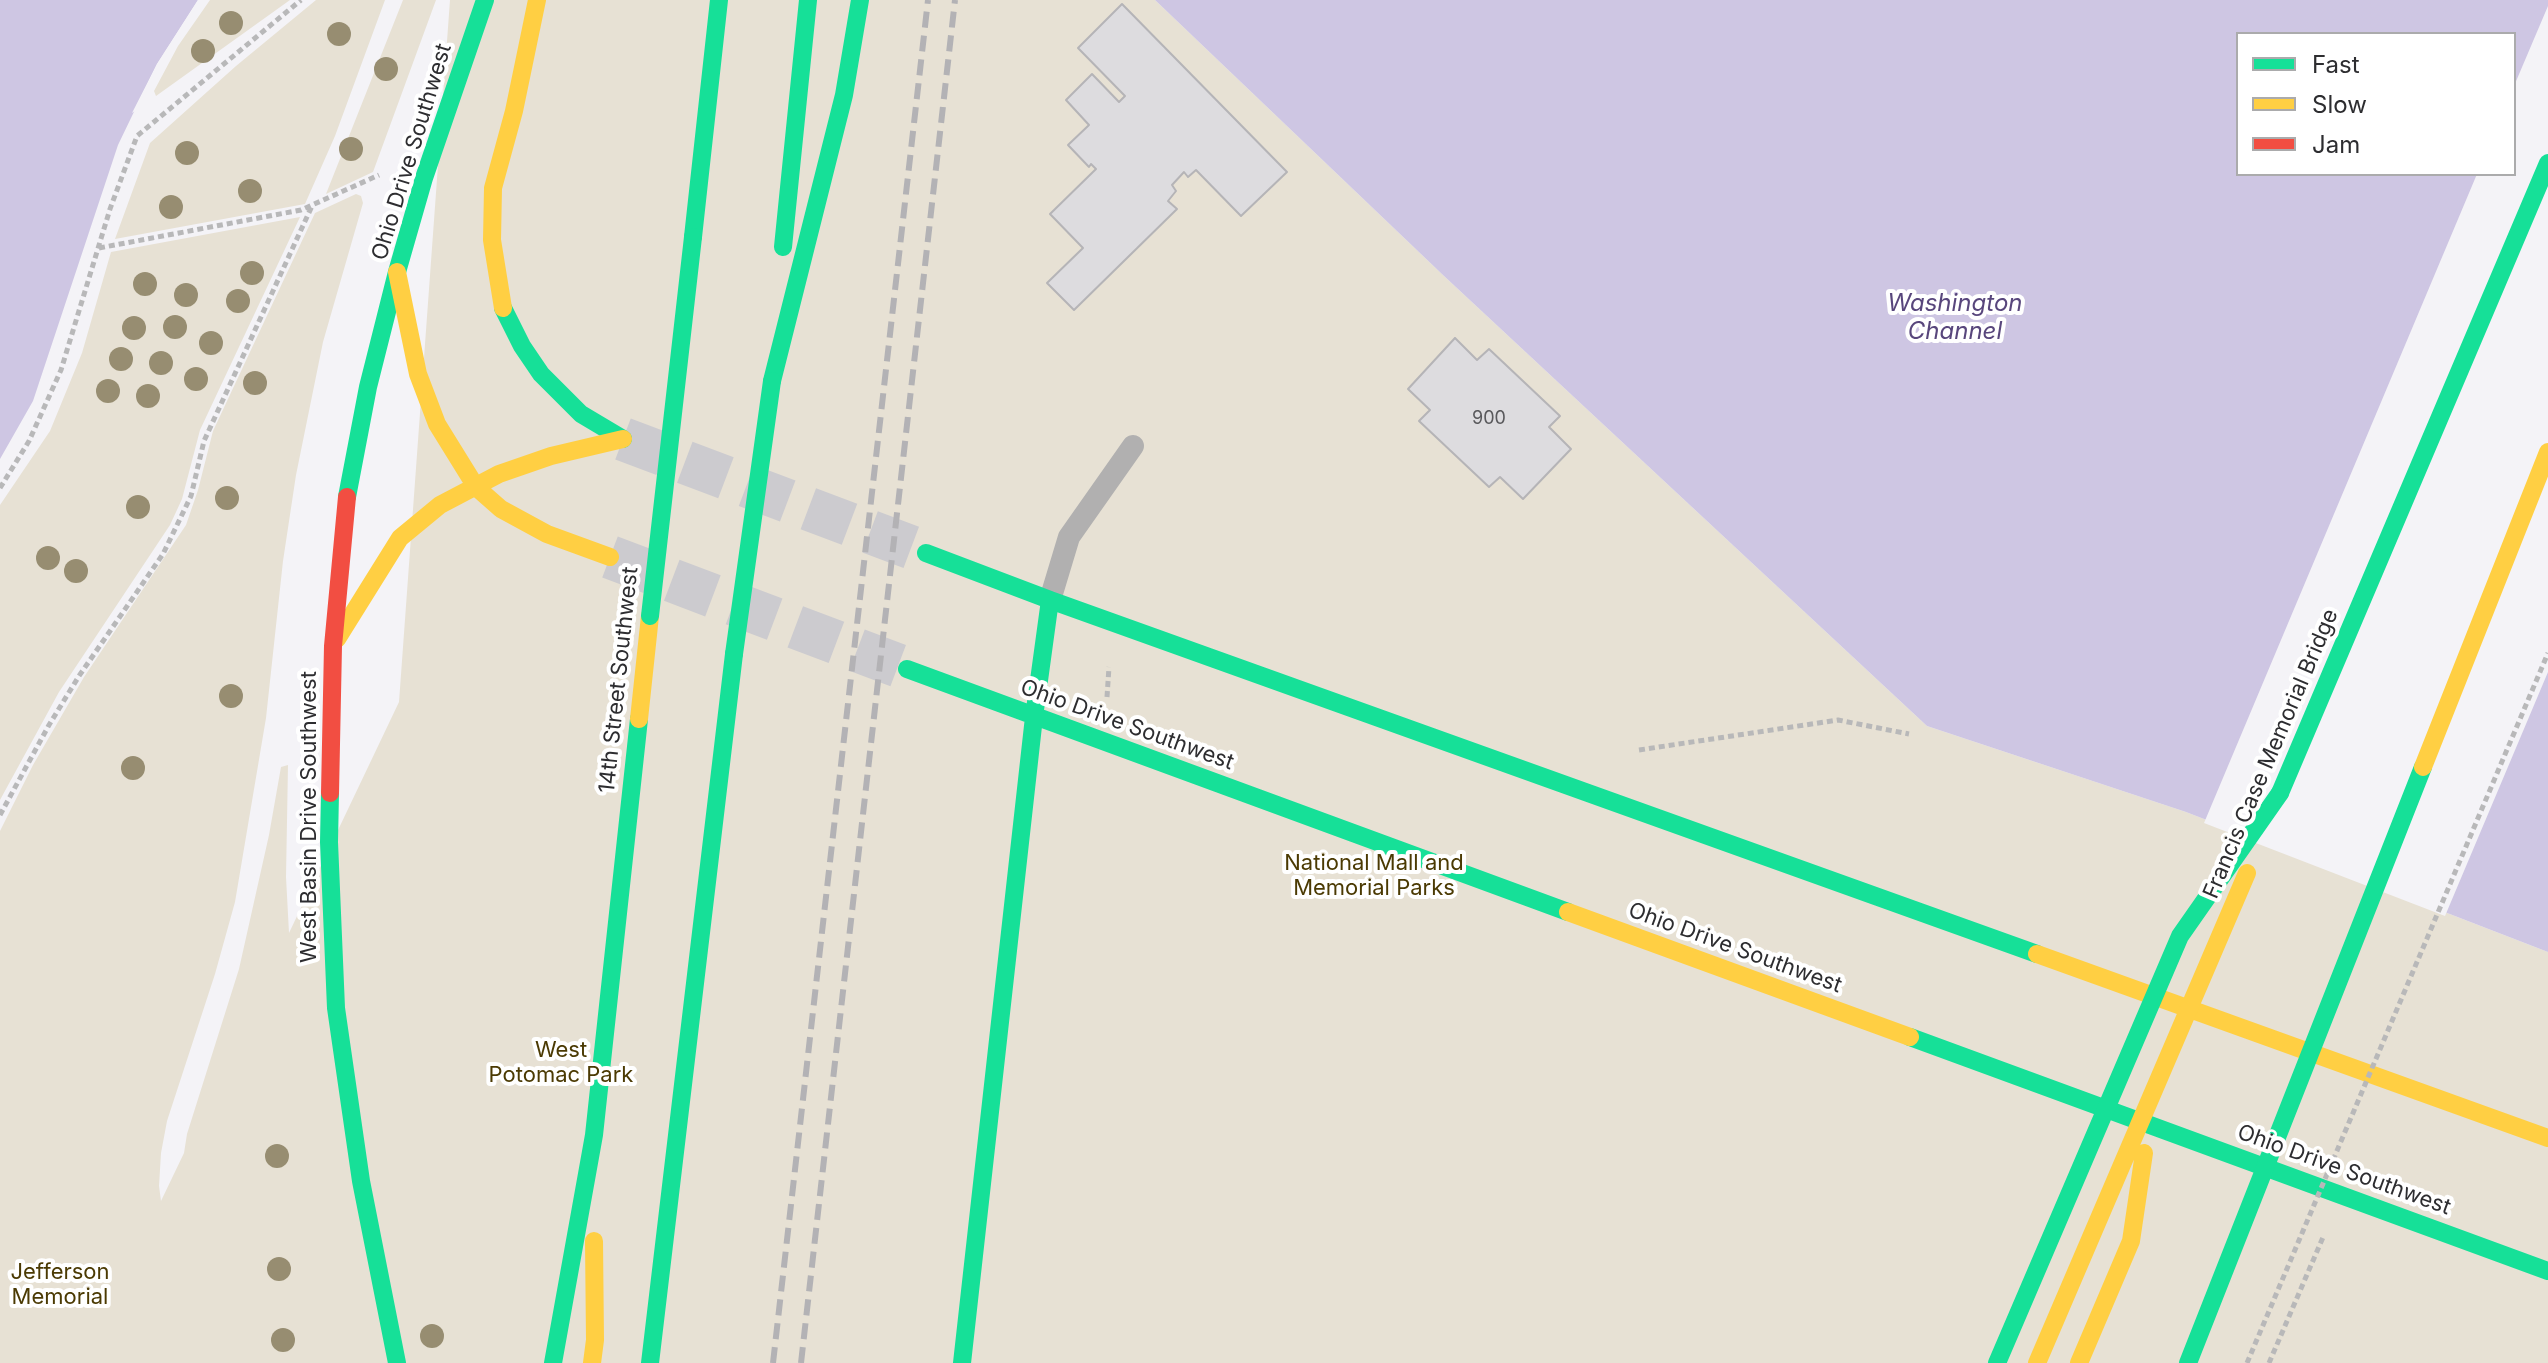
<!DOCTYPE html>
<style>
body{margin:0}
#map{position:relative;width:2548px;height:1363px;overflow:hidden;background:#f4f3f7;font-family:Inter,sans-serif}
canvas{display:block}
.legend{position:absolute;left:2236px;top:32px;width:280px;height:144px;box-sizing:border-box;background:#fff;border:2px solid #ababac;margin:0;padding:10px 14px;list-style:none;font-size:24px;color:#2d2d30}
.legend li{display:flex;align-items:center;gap:16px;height:40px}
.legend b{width:40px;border:2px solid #ababac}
</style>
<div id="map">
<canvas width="2548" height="1363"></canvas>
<ul class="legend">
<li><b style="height:10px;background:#16e098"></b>Fast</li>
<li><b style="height:10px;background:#ffcf43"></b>Slow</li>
<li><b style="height:10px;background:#f24e42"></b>Jam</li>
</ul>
</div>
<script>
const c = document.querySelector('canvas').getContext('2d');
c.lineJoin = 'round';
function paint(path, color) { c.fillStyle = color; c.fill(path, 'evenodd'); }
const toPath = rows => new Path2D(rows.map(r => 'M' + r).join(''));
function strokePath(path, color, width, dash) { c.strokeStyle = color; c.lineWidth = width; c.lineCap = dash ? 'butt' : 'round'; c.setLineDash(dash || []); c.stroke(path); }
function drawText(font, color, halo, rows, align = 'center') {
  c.font = font + ' Inter,sans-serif'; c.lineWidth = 8; c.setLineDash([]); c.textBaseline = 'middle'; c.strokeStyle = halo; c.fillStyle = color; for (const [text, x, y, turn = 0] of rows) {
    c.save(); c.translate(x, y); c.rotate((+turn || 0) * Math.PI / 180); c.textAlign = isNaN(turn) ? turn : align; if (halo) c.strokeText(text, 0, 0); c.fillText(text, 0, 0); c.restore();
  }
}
const green = toPath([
 [210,0,290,0,156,96,154,91,178,46],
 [316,0,385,0,335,136,305,204,115,239,150,143,236,66],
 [403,0,436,0,373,172,326,194],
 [450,0,1155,0,1444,276,1927,726,2186,812,2548,952,2548,1363,0,1363,0,831,33,765,84,677,186,525,198,490,213,431,315,213,356,194,361,196,363,203,323,342,296,475,283,561,266,718,235,902,215,974,167,1121,161,1153,159,1186,161,1201,184,1153,187,1134,239,969,269,835,281,767,288,765,286,877,289,933,399,702],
 [300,217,200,430,182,499,170,525,59,692,0,800,0,505,50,431,82,353,111,252]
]);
const water = toPath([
 [0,0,198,0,157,64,118,145,33,401,0,459],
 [1155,0,2548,0,2548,952,2186,812,1927,726,1444,276],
 [2238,34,2514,34,2514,174,2238,174]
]);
const pier = toPath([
 [198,0,202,0,160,66,138,109,132,113,157,64],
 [2548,6,2548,672,2445,916,2204,823,2477,174,2514,174,2514,86]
]);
const building = toPath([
 [1122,4,1287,172,1241,216,1196,170,1188,177,1184,172,1172,185,1176,191,1168,201,1177,209,1074,310,1047,283,1083,248,1050,214,1096,169,1091,164,1089,167,1068,145,1089,125,1066,100,1092,74,1119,102,1125,96,1078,48,1122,4],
 [1455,338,1477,360,1489,349,1560,416,1549,427,1571,449,1523,499,1500,477,1489,487,1419,421,1430,410,1408,389,1455,338]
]);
const secondaryTunnel = toPath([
 [610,557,907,669]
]);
const primaryTunnel = toPath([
 [623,439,926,553]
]);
const path = toPath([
 [99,248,301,210,379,175],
 [0,488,29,441,61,370,110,209,137,136,301,0],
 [1107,697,1109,667],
 [1639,750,1838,720,1909,734],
 [0,815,49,725,79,676,163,554,191,496,204,441,312,206],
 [2269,1363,2324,1235]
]);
const lane = toPath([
 [1050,600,1069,537,1133,446]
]);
const fast = toPath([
 [693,237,719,0],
 [783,247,808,0],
 [503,308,522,346,541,374,581,414,623,439],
 [772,381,844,95,860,0],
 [347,497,368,387,397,272,424,178,485,0],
 [926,553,1050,600,1034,717],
 [1050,600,2037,954],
 [907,669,1568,912],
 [330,793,329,842,336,1008,361,1181,397,1363],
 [2280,793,2548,163],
 [1910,1037,2548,1271],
 [553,1363,594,1135,639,719],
 [650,1363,734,654],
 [962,1363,1034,717]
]);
const slow = toPath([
 [397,272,418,374,437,424,476,487,501,509,547,534,610,557],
 [503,308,492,240,493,188,514,111,537,0],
 [337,639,400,538,440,505,499,474,551,456,623,439],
 [639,719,650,616],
 [1568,912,1910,1037],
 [2037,954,2548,1138],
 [592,1363,595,1340,594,1241]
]);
const jam = toPath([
 [330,793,333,646,347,497]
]);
const rail = toPath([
 [773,1363,928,0],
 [801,1363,955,0]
]);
const pathBridge = toPath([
 [2247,1363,2548,653]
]);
const fastBridge = toPath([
 [650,616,693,237],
 [734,654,772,381],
 [1997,1363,2180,936,2280,793],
 [2188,1363,2423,767]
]);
const slowBridge = toPath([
 [2423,767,2548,452],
 [2037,1363,2247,873],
 [2079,1363,2131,1241,2144,1153]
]);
const trees = [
 [231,23],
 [339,34],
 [203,51],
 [386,69],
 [351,149],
 [187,153],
 [250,191],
 [171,207],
 [252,273],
 [145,284],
 [186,295],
 [238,301],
 [175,327],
 [134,328],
 [211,343],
 [121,359],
 [161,363],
 [196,379],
 [255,383],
 [108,391],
 [148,396],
 [227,498],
 [138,507],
 [48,558],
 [76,571],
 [231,696],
 [133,768],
 [277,1156],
 [279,1269],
 [432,1336],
 [283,1340]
];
const numberNames = [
 ["900",1489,419]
];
const streetNames = [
 ["Ohio Drive Southwest",412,152,-73],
 ["14th Street Southwest",619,680,-84],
 ["Ohio Drive Southwest",1127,725,20],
 ["Francis Case Memorial Bridge",2271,754,-67],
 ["West Basin Drive Southwest",309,817,-90],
 ["Ohio Drive Southwest",1735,948,20],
 ["Ohio Drive Southwest",2344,1170,20]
];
const parkNames = [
 ["National Mall and",1374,863],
 ["Memorial Parks",1374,888],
 ["West",561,1050],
 ["Potomac Park",561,1075],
 ["Jefferson",60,1272],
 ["Memorial",60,1297]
];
const waterNames = [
 ["Washington",1955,304],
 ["Channel",1955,332]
];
paint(green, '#e7e1d4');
paint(water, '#cec6e3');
paint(pier, '#f4f3f7');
paint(building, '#dddcdf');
strokePath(building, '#b5b4b7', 2);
strokePath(secondaryTunnel, '#cccbcf', 44, [44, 22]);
strokePath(primaryTunnel, '#cccbcf', 44, [44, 22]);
strokePath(path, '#b8b8b9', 5, [6, 4]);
strokePath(lane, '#b1b0b0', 22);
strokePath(fast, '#16e098', 18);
strokePath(slow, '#ffcf43', 18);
strokePath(jam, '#f24e42', 18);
strokePath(rail, '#b3b2b5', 6, [16, 8]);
strokePath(pathBridge, '#b8b8b9', 5, [6, 4]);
strokePath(fastBridge, '#16e098', 18);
strokePath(slowBridge, '#ffcf43', 18);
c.fillStyle = '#978d71';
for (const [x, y] of trees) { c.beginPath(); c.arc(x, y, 12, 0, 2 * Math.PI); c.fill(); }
drawText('18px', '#59595c', null, numberNames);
drawText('22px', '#2d2d30', '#fff', streetNames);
drawText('22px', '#4b3a03', '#fff', parkNames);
drawText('italic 24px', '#58467c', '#fff', waterNames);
</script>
